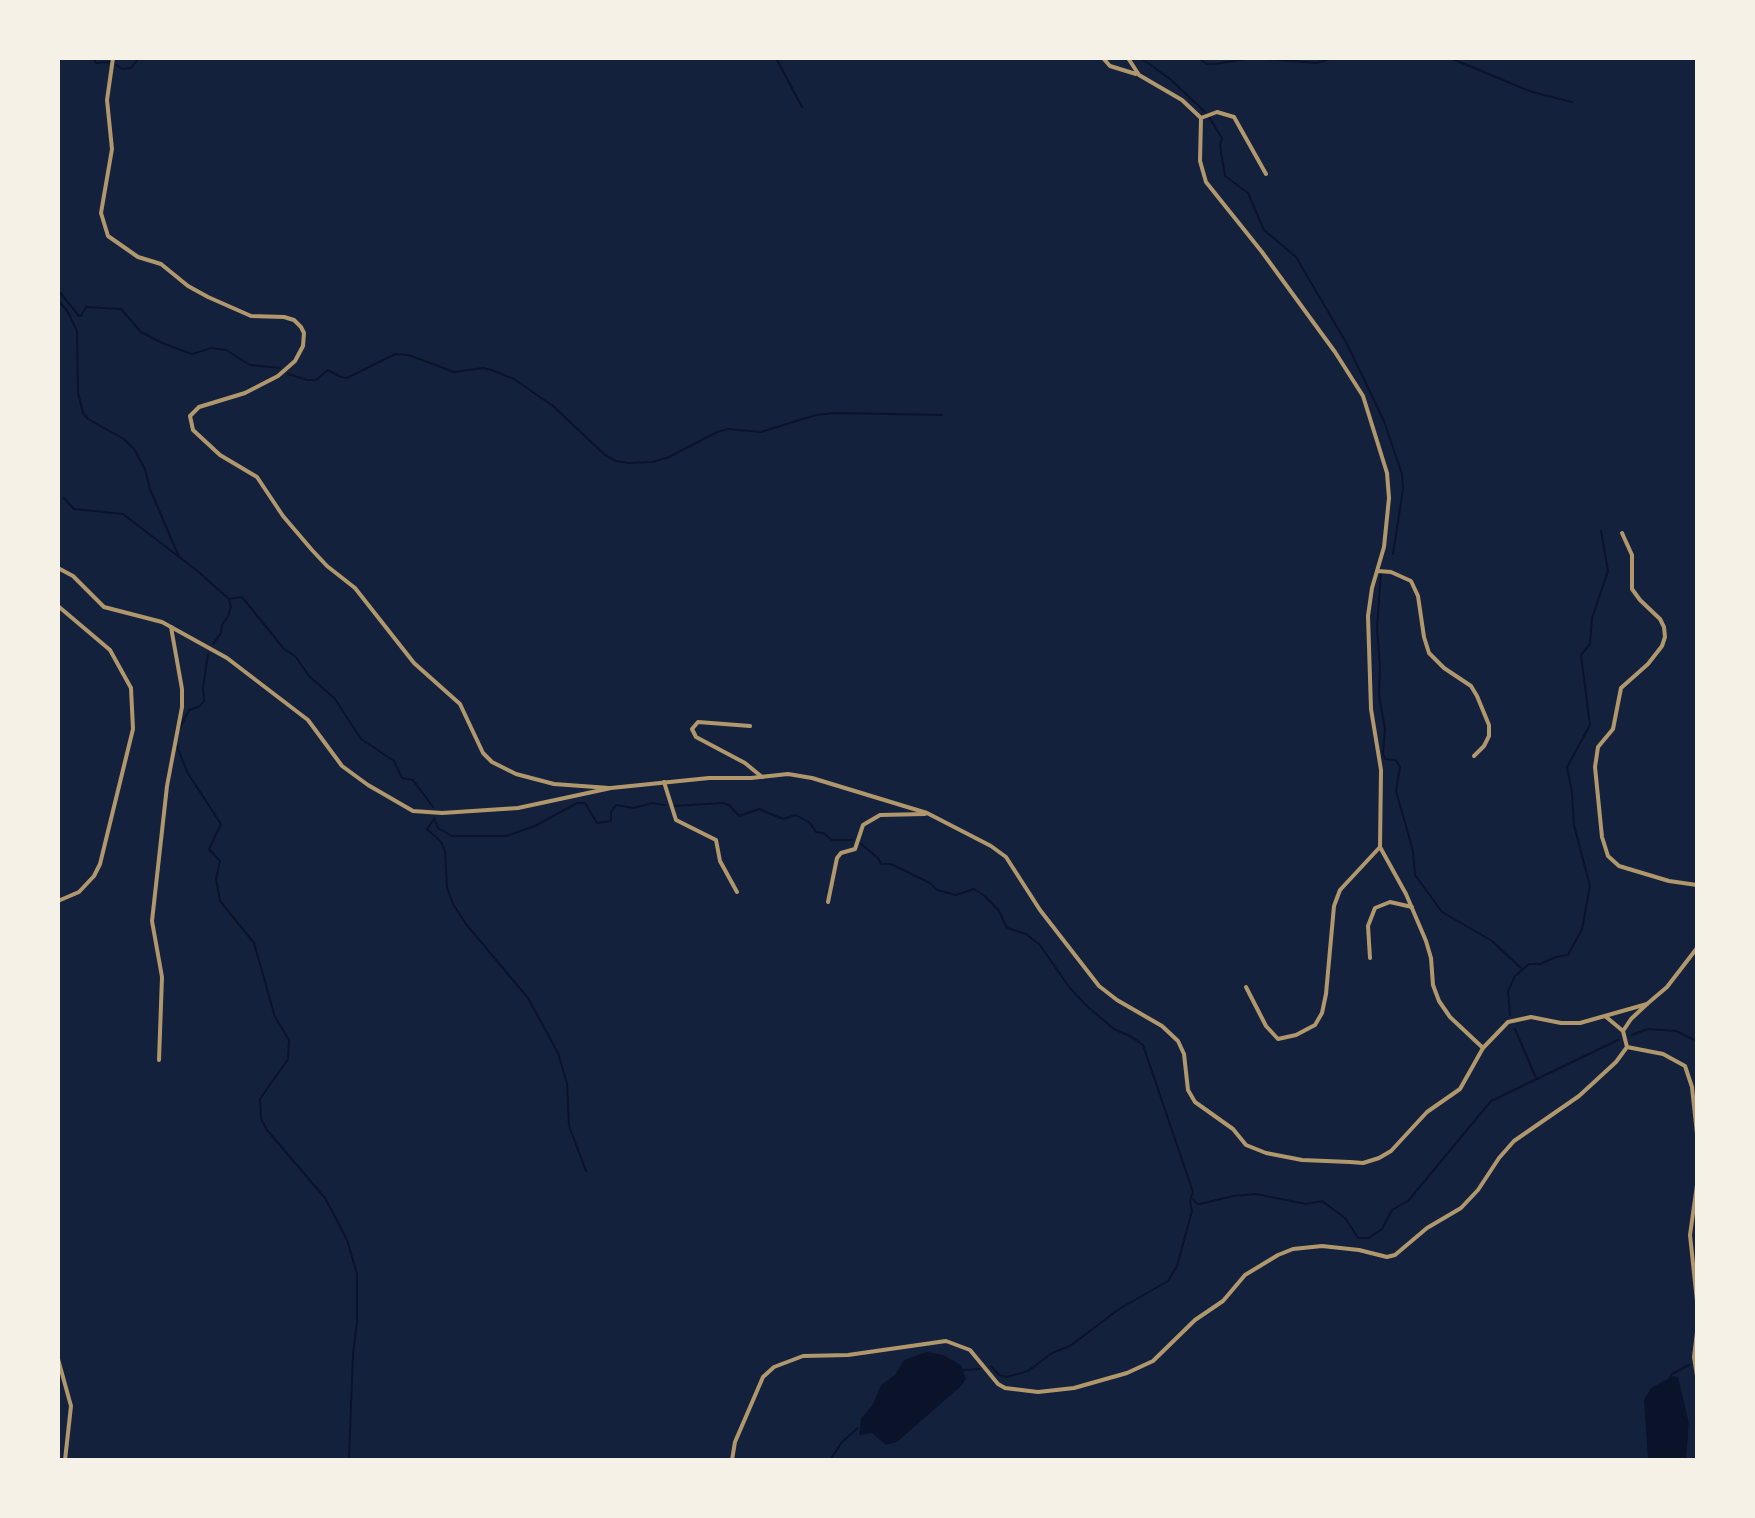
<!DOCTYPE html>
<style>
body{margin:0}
#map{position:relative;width:1755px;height:1518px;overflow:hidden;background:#14213d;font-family:Raleway,sans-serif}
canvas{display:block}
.frame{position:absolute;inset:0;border:60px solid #f6f1e7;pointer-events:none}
</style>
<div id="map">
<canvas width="1755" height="1518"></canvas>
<div class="frame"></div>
</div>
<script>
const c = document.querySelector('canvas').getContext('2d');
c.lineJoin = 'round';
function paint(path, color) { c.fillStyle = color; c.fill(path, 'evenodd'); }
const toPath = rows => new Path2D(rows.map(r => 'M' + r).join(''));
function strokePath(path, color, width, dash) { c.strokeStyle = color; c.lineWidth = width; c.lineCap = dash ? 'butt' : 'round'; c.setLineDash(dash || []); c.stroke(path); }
const water = toPath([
 [927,1352,943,1355,961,1365,966,1379,961,1386,897,1442,886,1445,872,1433,859,1435,861,1419,873,1404,881,1385,895,1375,904,1360],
 [1673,1376,1678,1377,1689,1423,1686,1460,1648,1460,1644,1400,1651,1388]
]);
const stream = toPath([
 [93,58,96,63,110,62],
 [776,58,802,107],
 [1141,58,1170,79,1205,112],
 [1198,58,1207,64,1214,64,1254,58,1317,63,1332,58],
 [1450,58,1532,92,1572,102],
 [116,65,122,69,131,68,139,58],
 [1209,117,1222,138,1220,146,1225,176,1248,193,1264,230,1296,257,1347,344,1384,421,1402,474,1403,489,1393,554],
 [58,290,79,316,81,316,86,307,121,309,141,332,162,343,192,354,211,348,226,350,250,365,280,368],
 [58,300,68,312,77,331,78,393,83,413,88,419,124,439,134,449,145,469,150,489,179,557],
 [288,374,307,380,316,380,328,370,341,377,347,378,395,354,409,355,454,372,483,368,492,370,514,379,553,406,605,455,616,461,628,463,653,462,669,457,717,432,728,429,761,432,816,415,836,413,942,415],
 [64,498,74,509,123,514,195,569,228,598],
 [1381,573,1377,627,1380,667,1379,695,1385,729,1383,754,1385,759,1396,760,1400,767,1396,791,1413,851,1415,875,1442,912,1492,941,1521,968],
 [229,599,242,597,284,649,296,657,309,676,335,699,361,739,394,761,402,778,413,780,433,807],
 [213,644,221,633,222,625,228,616,231,607,229,600],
 [180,728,189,710,200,706,204,701,203,688,208,654],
 [177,746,187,772,221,824,209,849,220,861,216,879,220,901,254,943,275,1017,289,1040,288,1059,260,1099,261,1119,267,1130,325,1198,347,1240,357,1274,357,1322,353,1354,349,1460],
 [674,806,723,803,729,805,739,816,759,809,783,819,796,815,810,823,816,832,823,833,832,840,853,840],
 [434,818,438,828,452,836,506,836,535,826,577,803,585,803,597,823,611,821,611,812,616,805,634,808,652,803,665,805],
 [434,819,427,829,441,842,445,851,447,888,453,904,466,924,528,998,558,1053,567,1083,569,1126,586,1171],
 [860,843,878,858,881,864,891,864,930,883,937,890,956,895,974,889,985,896,999,911,1007,928,1026,934,1040,945,1069,987,1088,1007,1114,1029,1132,1037,1143,1045,1193,1192,1190,1201,1192,1211,1177,1266,1168,1281,1119,1309,1070,1346,1052,1353,1028,1371,1007,1377,999,1375,991,1366],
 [1510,1015,1508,991,1515,976,1529,964,1540,964,1556,957,1568,955,1582,929,1590,886,1574,825,1572,793,1567,767,1590,725,1581,655,1590,644,1592,618,1608,571,1601,531],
 [1515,1029,1536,1078],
 [1632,1035,1647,1029,1676,1031,1697,1041],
 [1193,1199,1197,1204,1200,1204,1233,1196,1256,1194,1306,1204,1322,1201,1346,1219,1358,1238,1369,1238,1382,1229,1392,1210,1408,1201,1491,1101,1618,1040],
 [963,1370,980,1369],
 [1668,1381,1672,1374,1689,1365],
 [830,1460,842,1442,858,1428]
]);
const minor = toPath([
 [113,58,107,100,112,149,101,213,108,236,138,257,161,264,188,286,208,297,251,316,284,317,294,320,301,327,304,333,303,346,295,361,278,376,245,393,199,407,190,416,193,430,220,455,257,477,283,516,312,550,327,566,355,588,414,663,460,704,483,753,492,762,516,774,554,784,609,788],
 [1103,58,1110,66,1136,74],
 [1128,58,1139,75,1182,100,1201,118,1200,161,1206,182,1262,252,1335,352,1363,396,1387,473,1389,498,1384,547,1372,588,1368,616,1371,709,1381,770,1380,847,1406,894,1426,941,1431,958,1433,985,1439,1001,1450,1017,1483,1048],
 [1201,118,1217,112,1234,117,1266,174],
 [1622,533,1632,555,1632,589,1640,600,1660,619,1664,627,1665,637,1662,646,1648,664,1621,688,1613,729,1598,747,1595,767,1602,837,1608,856,1619,866,1669,881,1697,885],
 [1378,571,1391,572,1411,581,1418,596,1424,637,1429,653,1444,668,1471,686,1477,696,1489,725,1489,736,1484,746,1474,756],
 [58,606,110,650,131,688,133,729,100,864,94,876,79,892,58,901],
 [750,726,698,722,692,729,696,737,745,763,762,777],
 [664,782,676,820,716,840,720,861,737,892],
 [828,902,837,858,841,853,855,849,863,825,880,815,925,814],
 [1370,958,1368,926,1375,908,1390,902,1412,907],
 [1246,987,1266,1026,1278,1039,1296,1035,1315,1025,1322,1013,1326,994,1334,906,1340,890,1380,847],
 [1605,1016,1623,1031],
 [1627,1047,1623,1031,1631,1019,1647,1004],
 [159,1060,162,977,152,921,167,786,182,707,182,689,171,627],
 [1697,1185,1690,1235,1697,1301],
 [1697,1332,1694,1357,1697,1376],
 [58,1359,71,1406,65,1460],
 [732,1460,735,1442,763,1377,774,1367,803,1356,848,1355,946,1341,970,1350,998,1384,1005,1388,1038,1392,1074,1388,1127,1373,1153,1361,1195,1320,1223,1301,1245,1275,1278,1255,1293,1249,1322,1246,1359,1250,1387,1257,1395,1255,1427,1228,1461,1208,1478,1190,1499,1158,1514,1141,1579,1096,1616,1062,1627,1047,1663,1054,1685,1066,1692,1087,1697,1134]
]);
const tertiary = toPath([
 [58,568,73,576,104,607,162,622,227,658,308,720,342,766,368,785,413,811,442,813,518,808,611,788,709,778,751,778,788,774,812,778,927,813,991,846,1006,857,1040,910,1099,986,1117,1000,1162,1026,1178,1041,1184,1054,1188,1090,1195,1102,1233,1129,1246,1145,1266,1153,1302,1160,1350,1162,1363,1163,1379,1158,1391,1151,1427,1112,1460,1089,1483,1048,1508,1022,1531,1017,1561,1023,1580,1023,1647,1004,1667,987,1697,948]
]);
paint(water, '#0b132b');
strokePath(stream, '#0b132b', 2);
strokePath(minor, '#b1986c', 4);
strokePath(tertiary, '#b1986c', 4);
</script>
